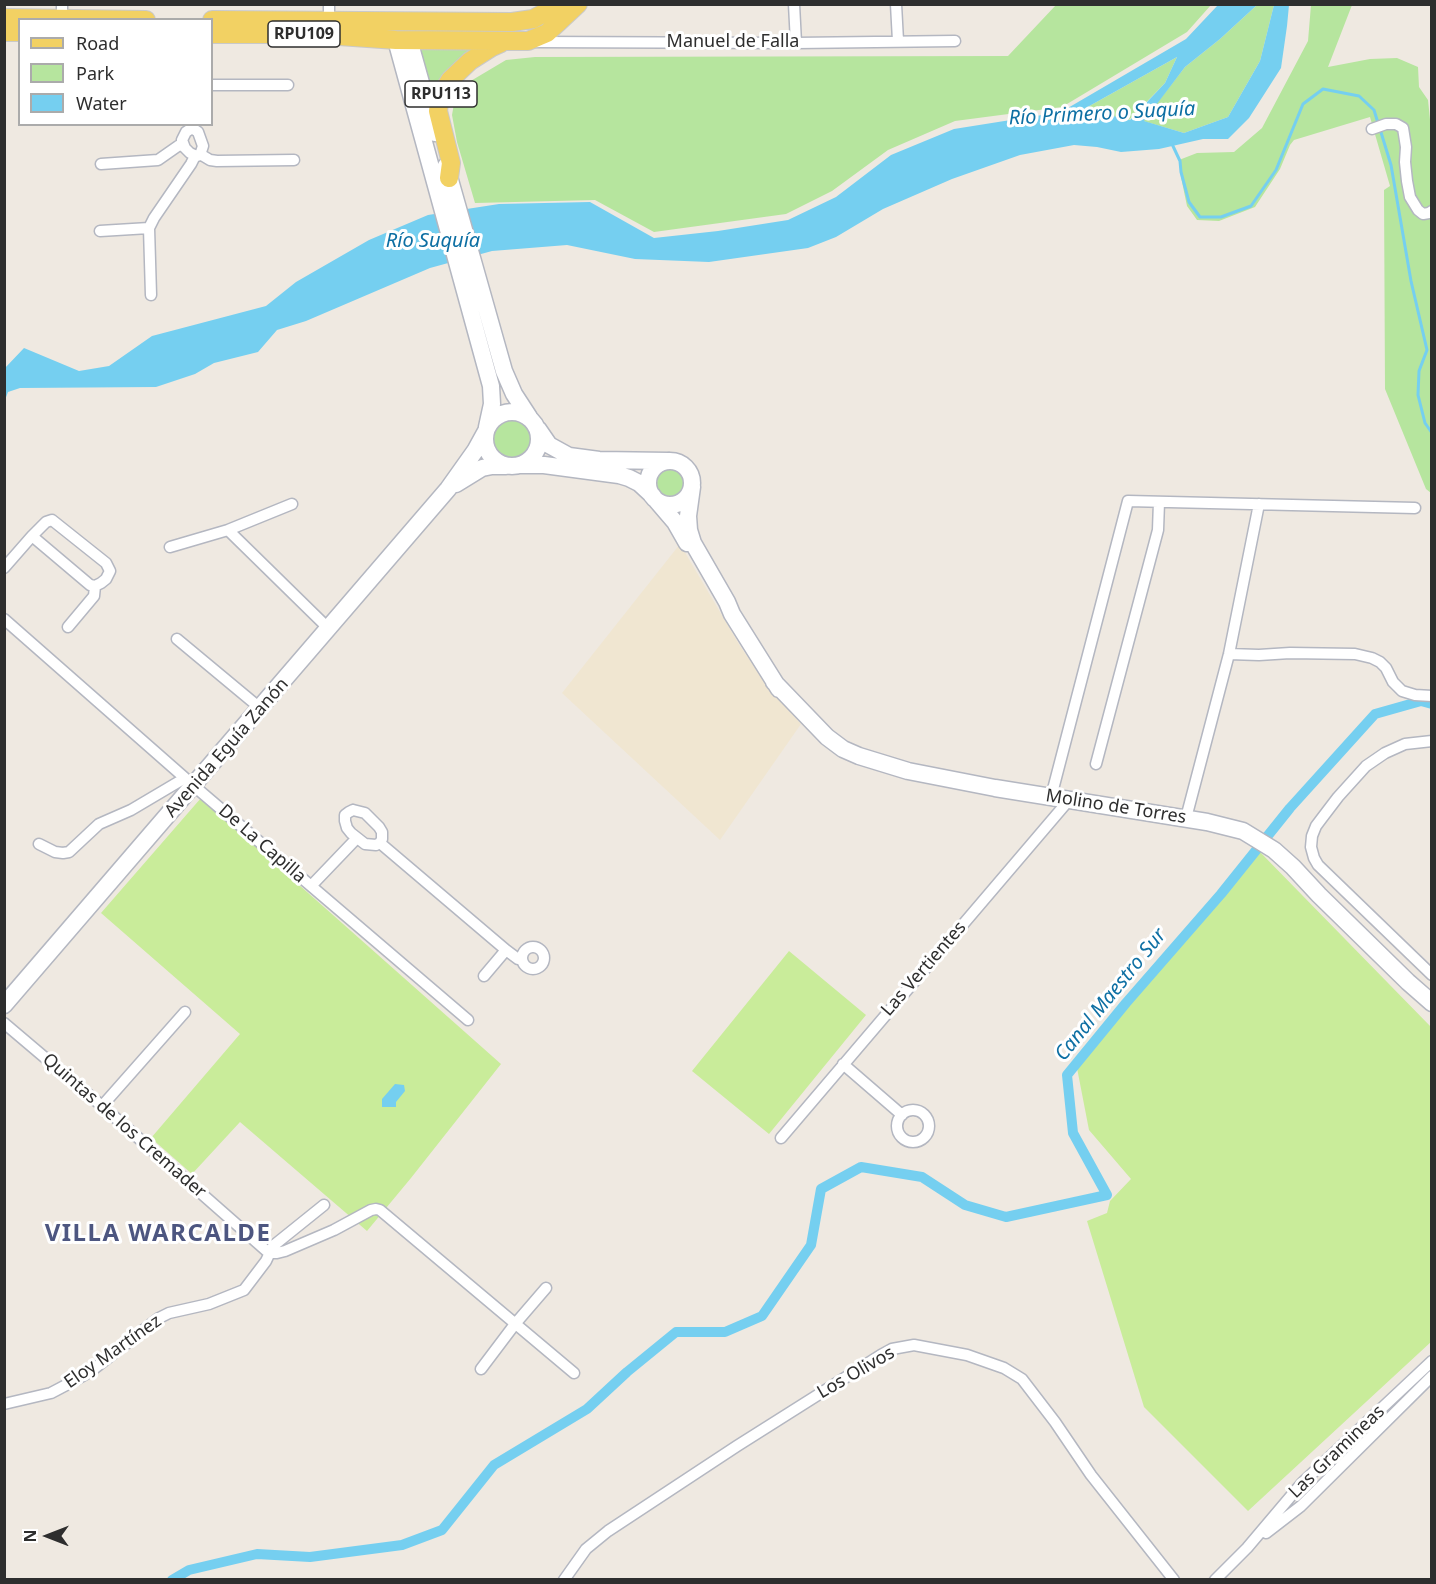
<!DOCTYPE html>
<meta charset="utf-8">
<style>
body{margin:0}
#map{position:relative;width:1436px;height:1584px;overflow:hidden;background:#efe9e1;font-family:"Noto Sans",sans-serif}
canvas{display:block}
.frame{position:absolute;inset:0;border:6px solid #2e2e2e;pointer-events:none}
.legend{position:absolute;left:18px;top:18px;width:195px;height:108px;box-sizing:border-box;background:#fff;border:2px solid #ababab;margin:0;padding:8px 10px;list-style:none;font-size:18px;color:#2e2e2e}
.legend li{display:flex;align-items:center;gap:12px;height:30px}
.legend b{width:30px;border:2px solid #ababab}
.north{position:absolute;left:18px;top:1506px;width:60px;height:60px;-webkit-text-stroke:4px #fff;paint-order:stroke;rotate:270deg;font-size:16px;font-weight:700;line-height:24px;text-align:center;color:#2e2e2e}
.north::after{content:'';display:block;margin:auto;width:21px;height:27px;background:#2e2e2e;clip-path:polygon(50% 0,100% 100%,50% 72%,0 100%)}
</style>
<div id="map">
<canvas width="1436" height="1584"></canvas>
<div class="frame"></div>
<ul class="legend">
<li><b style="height:8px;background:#f2d163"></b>Road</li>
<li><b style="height:16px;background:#b6e59e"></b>Park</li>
<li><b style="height:16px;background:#75cff0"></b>Water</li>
</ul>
<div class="north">N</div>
</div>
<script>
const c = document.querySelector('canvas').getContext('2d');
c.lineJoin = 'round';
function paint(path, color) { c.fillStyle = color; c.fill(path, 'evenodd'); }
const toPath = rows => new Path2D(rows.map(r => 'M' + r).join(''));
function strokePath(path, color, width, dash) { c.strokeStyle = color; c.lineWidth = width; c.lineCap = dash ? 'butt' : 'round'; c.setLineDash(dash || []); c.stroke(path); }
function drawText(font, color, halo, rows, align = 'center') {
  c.font = font + ' "Noto Sans",sans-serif'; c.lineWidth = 6; c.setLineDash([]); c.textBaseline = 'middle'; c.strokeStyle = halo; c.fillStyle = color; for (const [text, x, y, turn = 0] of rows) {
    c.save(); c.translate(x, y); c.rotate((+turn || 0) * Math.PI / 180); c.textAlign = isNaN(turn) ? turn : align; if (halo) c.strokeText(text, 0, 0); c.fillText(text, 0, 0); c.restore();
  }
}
const education = toPath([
 [680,544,740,646,769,688,801,724,720,840,562,693]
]);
const green = toPath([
 [1056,5,1211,5,1187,32,1062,107,955,121,888,150,832,191,786,214,654,232,595,200,475,203,457,142,452,115,455,98,469,82,506,60,535,57,1008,56],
 [1257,5,1274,5,1260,61,1228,117,1184,133,1143,121,1185,67,1220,39],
 [1311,5,1352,5,1328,67,1370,59,1397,58,1418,67,1419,87,1428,100,1431,129,1431,493,1426,489,1385,389,1384,190,1390,186,1370,117,1294,140,1290,145,1280,169,1255,207,1219,221,1197,220,1187,206,1181,177,1179,160,1197,153,1234,152,1262,128,1308,41],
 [416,46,483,46,432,96],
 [1177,57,1165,83,1129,120,1084,109],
 '493 439a20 20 0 1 1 40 0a20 20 0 1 1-40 0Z',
 '657 483a14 14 0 1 1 28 0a14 14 0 1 1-28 0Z'
]);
const pitch = toPath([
 [201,798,501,1064,411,1178,367,1231,240,1122,192,1174,151,1138,240,1034,101,913],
 [1259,851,1431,1027,1432,1341,1248,1511,1144,1407,1087,1221,1107,1213,1110,1201,1131,1179,1089,1130,1077,1068,1159,967],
 [789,951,866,1015,769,1134,692,1071]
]);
const water = toPath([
 [1218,5,1257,5,1220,39,1185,67,1144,121,1184,133,1228,117,1260,61,1274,5,1289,5,1287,26,1281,68,1249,118,1228,139,1203,139,1159,149,1121,152,1097,147,1074,145,1020,155,952,179,883,209,836,237,808,248,709,262,635,259,567,245,492,251,430,268,306,321,277,330,258,352,214,363,195,374,156,387,20,388,8,392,5,400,5,368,24,348,79,371,109,366,152,336,266,306,296,282,369,240,428,215,499,204,590,202,654,238,718,231,788,220,836,197,891,155,954,129,1061,112,1186,39],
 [1177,57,1165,83,1130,120,1084,109],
 [395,1084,404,1085,405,1091,396,1102,396,1107,382,1107,382,1099]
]);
const stream = toPath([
 [1380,129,1391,165,1411,281,1427,350,1419,371,1418,395,1425,423,1432,433],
 [1172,144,1180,161,1181,172,1189,202,1200,217,1221,217,1251,206,1276,170,1303,104,1323,89,1359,96,1374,110,1378,123]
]);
const canal = toPath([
 [172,1580,189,1570,257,1554,310,1557,402,1545,442,1530,494,1465,587,1409,627,1372,676,1332,725,1332,762,1316,811,1245,821,1189,861,1167,922,1177,965,1205,1006,1217,1107,1195,1073,1133,1067,1075,1126,1003,1221,894,1290,808,1375,714,1421,701,1432,704]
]);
const street = toPath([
 [794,4,796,43],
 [896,4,898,41],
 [62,20,62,4],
 [329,20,329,4],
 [532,42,796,43,955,41],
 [212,85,288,85],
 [192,128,198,132,203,146,200,155,197,156,190,153,185,148,182,140,186,132,192,128,192,124],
 [1372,129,1386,124,1396,124,1403,128,1406,147,1405,162,1407,181,1410,197,1418,210,1423,214,1429,213,1432,211],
 [200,154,210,160,217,161,294,160],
 [101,164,158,160,178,146,183,145],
 [100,231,149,228],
 [151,295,149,228,154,218,191,164,195,156],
 [228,530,329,629],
 [170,547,228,530,292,504],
 [4,568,32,536,46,522,52,520,106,563,110,571,106,579,101,583,95,586,90,585,32,536],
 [4,619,194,786,468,1020],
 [68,627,94,596,95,586],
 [177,639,260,708],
 [1229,654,1259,655,1290,653,1355,654,1372,658,1380,662,1386,668,1393,682,1402,691,1415,695,1432,696],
 [1432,741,1405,744,1385,753,1366,766,1338,797,1322,818,1316,826,1312,836,1311,847,1314,858,1318,865,1432,975],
 [1096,764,1158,530,1159,502],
 [1051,797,1128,501,1415,508],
 [353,810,365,813,379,827,382,832,382,839,380,843,376,845,365,844,351,833,347,828,345,821,345,815,349,812,353,810],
 [1186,818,1229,654,1259,504],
 [380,843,506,950,518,959,522,960],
 [39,844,55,852,63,853,69,852,99,824,131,810,185,778],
 [311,886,356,839],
 '522 958a11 11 0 1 1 22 0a11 11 0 1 1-22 0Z',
 [484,976,506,950],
 [4,1023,102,1106,269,1253,277,1253,285,1251,334,1230,371,1210,376,1209,380,1210,574,1373],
 [843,1064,902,1115],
 [102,1106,185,1012],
 '897 1126a16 16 0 1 1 32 0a16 16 0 1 1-32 0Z',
 [781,1138,1069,800],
 [481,1369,515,1324,546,1288],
 [4,1404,51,1393,70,1383,91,1371,159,1318,169,1313,209,1304,244,1290,266,1261,273,1246,324,1205],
 [1266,1533,1301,1506,1432,1376],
 [564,1580,586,1549,608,1531,737,1446,881,1355,892,1349,914,1345,967,1355,1004,1368,1022,1379,1055,1422,1091,1475,1174,1580],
 [1215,1580,1247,1548,1302,1483,1432,1361]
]);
const secondary = toPath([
 [396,40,491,386,492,404,487,427],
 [409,40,435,133],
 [446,166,504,371,514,394,529,417],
 '485 439a27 27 0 1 1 54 0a27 27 0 1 1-54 0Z',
 [538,429,549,445,569,456,599,460,669,461],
 '648 483a22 22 0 1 1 44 0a22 22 0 1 1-44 0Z',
 [520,465,544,465,619,475,629,478,639,483,653,496],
 [456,484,482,468,492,466,506,466],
 [692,487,688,516,689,530,693,543,727,602,732,614,779,689],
 [657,501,675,522,687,543],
 [774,682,827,737,843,749,859,756,908,771,995,788,1207,822,1243,831,1274,850,1293,867,1319,895,1408,982,1432,1003],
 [4,1005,448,489,475,451,486,431]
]);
const primary = toPath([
 [4,18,146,20],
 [212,20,512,22,533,19,544,13,556,4],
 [4,32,20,32],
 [212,34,311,34,396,40,528,41,547,33,578,4],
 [449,178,451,163,438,111,440,96,450,80,470,61,492,47,501,43]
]);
const shields = [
 [304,34,72],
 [441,94,72]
];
const shieldNames = [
 ["RPU109",304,34],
 ["RPU113",441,94]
];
const streetNames = [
 ["Manuel de Falla",733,42],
 ["Avenida Eguía Zanón",227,748,-49],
 ["Molino de Torres",1116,807,9],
 ["De La Capilla",262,844,41],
 ["Las Vertientes",924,969,-49],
 ["Quintas de los Cremader",124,1126,41],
 ["Eloy Martínez",113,1352,-35],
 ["Los Olivos",856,1373,-30],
 ["Las Gramineas",1337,1452,-44]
];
const waterNames = [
 ["Río Primero o Suquía",1102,114,-3],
 ["Río Suquía",433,241],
 ["Canal Maestro Sur",1111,995,-51]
];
const districtNames = [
 ["VILLA WARCALDE",158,1234]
];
paint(education, '#f0e6d1');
paint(green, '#b6e59e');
paint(pitch, '#c9ec9a');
paint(water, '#75cff0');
strokePath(stream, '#75cff0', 3);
strokePath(canal, '#75cff0', 10);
strokePath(street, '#b4b7c1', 13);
strokePath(secondary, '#b4b7c1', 19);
strokePath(primary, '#c9c9c9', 20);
strokePath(street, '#fff', 10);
strokePath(secondary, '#fff', 16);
strokePath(primary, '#f2d163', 18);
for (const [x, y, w] of shields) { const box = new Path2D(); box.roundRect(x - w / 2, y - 13, w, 26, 4.5); c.fillStyle = '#fff'; c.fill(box); strokePath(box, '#2e2e2e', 1.5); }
drawText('bold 16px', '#2e2e2e', null, shieldNames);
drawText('18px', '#2e2e2e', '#fff', streetNames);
drawText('italic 20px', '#0d6fa3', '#fff', waterNames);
c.letterSpacing = '1.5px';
drawText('bold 24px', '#4d5680', '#fff', districtNames);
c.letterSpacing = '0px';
</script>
